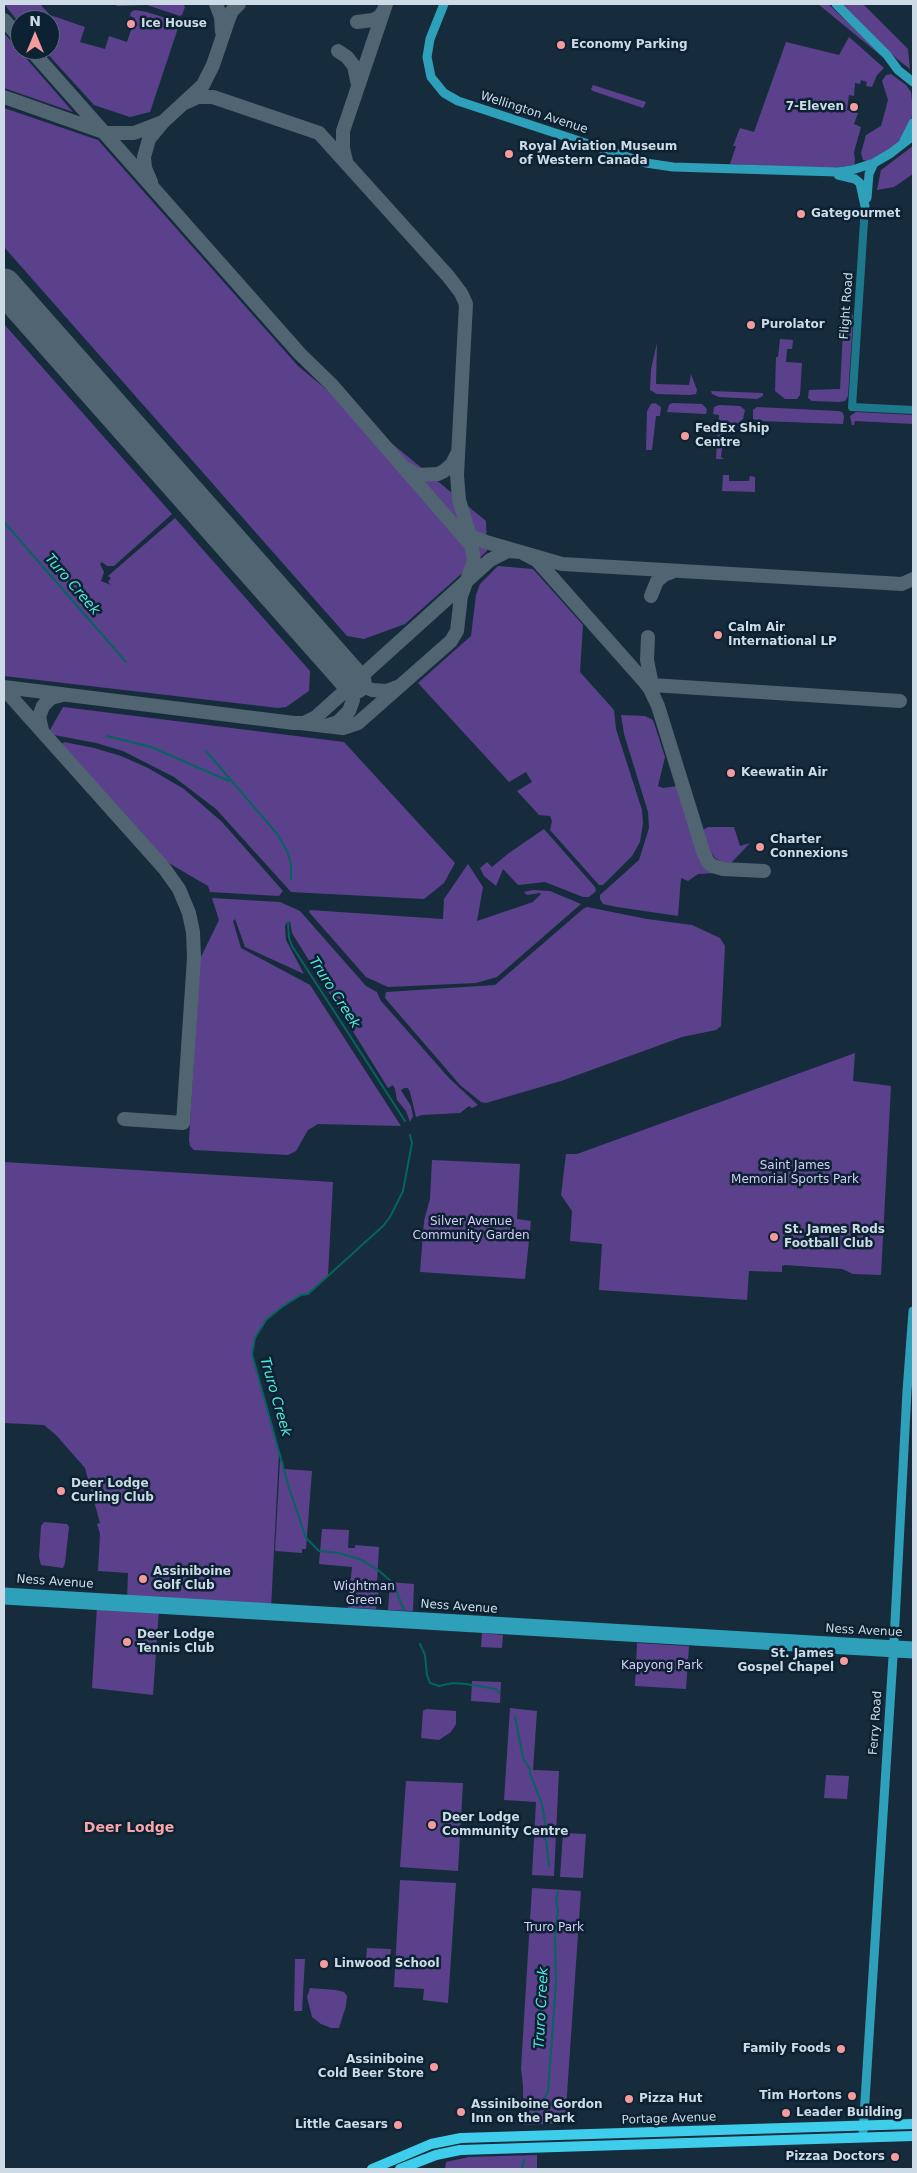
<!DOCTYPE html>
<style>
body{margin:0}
#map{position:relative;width:917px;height:2173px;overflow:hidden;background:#162c3d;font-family:"DejaVu Sans",sans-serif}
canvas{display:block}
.frame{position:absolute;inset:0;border:5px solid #cddbe6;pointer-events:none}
.north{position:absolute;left:10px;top:10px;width:50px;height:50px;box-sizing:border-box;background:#0c2232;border:1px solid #596c7a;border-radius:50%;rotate:0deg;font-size:14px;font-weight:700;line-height:20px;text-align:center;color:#cddbe6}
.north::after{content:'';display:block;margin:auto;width:18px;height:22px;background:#f59b9d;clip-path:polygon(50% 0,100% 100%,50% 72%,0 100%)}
</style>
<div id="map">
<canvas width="917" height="2173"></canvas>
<div class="frame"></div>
<div class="north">N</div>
</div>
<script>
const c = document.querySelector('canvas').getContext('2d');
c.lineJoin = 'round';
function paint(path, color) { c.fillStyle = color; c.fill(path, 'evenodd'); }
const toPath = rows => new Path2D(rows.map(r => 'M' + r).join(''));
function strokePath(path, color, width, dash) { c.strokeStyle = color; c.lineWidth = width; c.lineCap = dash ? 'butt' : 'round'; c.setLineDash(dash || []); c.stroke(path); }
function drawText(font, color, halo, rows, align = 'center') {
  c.font = font + ' "DejaVu Sans",sans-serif'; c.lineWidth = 5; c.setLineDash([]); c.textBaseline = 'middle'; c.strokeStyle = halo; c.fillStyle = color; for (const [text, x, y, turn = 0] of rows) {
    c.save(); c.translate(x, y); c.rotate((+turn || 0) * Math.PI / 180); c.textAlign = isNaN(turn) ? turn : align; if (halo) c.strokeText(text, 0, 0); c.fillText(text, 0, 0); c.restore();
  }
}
const green = toPath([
 [4,4,40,4,50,15,85,27,80,42,105,49,109,36,127,42,135,18,130,16,131,12,135,10,147,12,178,22,179,25,150,112,130,117,94,105,44,50,50,50,50,20,20,20,20,24],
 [115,4,183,4,185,7,182,15,180,16,147,5,117,6],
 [818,4,828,4,886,58,885,59],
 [842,4,863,4,908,49,910,69,897,59],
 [4,33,73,112,4,88],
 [849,37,884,68,877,75,872,87,866,86,867,82,861,80,860,84,855,83,854,96,849,95,847,110,858,113,854,124,861,127,854,152,855,161,854,165,826,169,730,164,736,146,733,146,740,128,754,132,786,42,839,55],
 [891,74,906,85,911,92,913,109,911,122,900,142,881,156,867,161,863,160,861,153,866,135,881,126,888,100,882,81,886,75],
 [593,85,646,102,643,108,593,91,591,89],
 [4,108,98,140,298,366,486,521,487,551,405,624,364,639,347,636,4,247],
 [913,146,913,174,894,187,877,190,881,170],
 [844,312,849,312,853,315,853,319,848,396,845,401,840,402,812,401,808,398,809,390,840,389],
 [4,324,172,514,114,566,107,566,102,562,100,564,104,572,101,581,111,585,108,582,111,578,108,576,175,518,310,671,309,691,286,707,278,708,4,676],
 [780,339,793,340,792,349,787,349,786,362,802,363,800,395,797,399,785,399,775,391,776,357,778,357],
 [657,343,656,384,689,385,691,374,697,390,696,394,690,395,657,394,650,390,651,369],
 [711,391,763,393,763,396,757,399,719,397,712,394],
 [655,403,661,407,660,416,656,416,652,450,646,450,647,411,651,404],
 [672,403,702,404,707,409,706,414,667,412,669,405],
 [719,405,740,406,745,410,743,419,728,431,724,431,721,457,724,459,716,459,719,415,713,414,714,407],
 [757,407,838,411,842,412,844,416,843,424,760,421,753,419,753,410],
 [856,412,913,415,913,424,855,421,854,425,852,425,850,416],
 [723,475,729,475,729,481,749,481,750,476,755,477,755,492,722,491],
 [498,566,533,569,583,625,580,672,614,710,616,729,642,810,643,823,640,842,632,856,603,885,599,885,550,830,552,821,550,816,539,815,517,791,532,782,526,772,509,782,418,683,471,636,476,595,480,584],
 [63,707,344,742,455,863,444,883,424,899,291,892,216,809,174,777,123,751,96,743,54,735,50,730],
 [621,715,645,716,653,720,665,757,658,786,663,788,677,786,700,859,706,867,716,873,698,874,688,881,681,878,678,916,617,907,603,904,600,899,600,895,639,860,649,828,648,812,624,734],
 [64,742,94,748,121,756,148,768,184,789,222,822,283,891,279,896,210,892,208,886,167,862,62,744],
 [708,827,734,827,740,846,750,843,731,863,722,862,715,858,709,848,703,830],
 [544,829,595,887,596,891,589,897,583,897,545,882,518,885,503,869,496,886,484,876,480,868,487,862,492,867,509,853],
 [468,864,483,887,477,921,533,902,541,894,540,893,527,895,524,892,533,890,550,891,581,904,497,977,476,983,388,987,366,977,309,912,310,910,443,919,444,899],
 [212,898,280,902,300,911,366,986,377,992,381,1001,449,1078,478,1105,472,1108,469,1106,460,1113,422,1115,416,1117,410,1092,408,1088,404,1088,401,1090,402,1092,411,1106,413,1116,410,1122,406,1111,397,1100,395,1089,393,1085,388,1088,292,933,290,922,287,922,285,926,286,940,304,974,245,947,235,919,233,921,241,948,310,985,401,1126,318,1124,308,1130,296,1151,288,1155,194,1150,190,1146,189,1140,200,959,219,920],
 [587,907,647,919,692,925,720,938,725,946,721,1026,716,1030,682,1037,561,1081,486,1103,481,1102,460,1085,385,998,386,992,495,985,583,909],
 [855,1053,853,1081,891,1086,881,1275,853,1274,842,1269,785,1265,782,1266,782,1272,749,1271,747,1300,599,1290,602,1244,570,1241,572,1211,561,1195,566,1154,577,1154],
 [432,1160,520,1164,517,1219,531,1221,525,1279,420,1272,424,1221,430,1199],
 [4,1162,333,1182,328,1275,308,1294,301,1295,282,1307,266,1320,255,1338,252,1354,279,1453,271,1608,127,1600,128,1573,98,1571,100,1534,97,1524,100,1523,85,1468,56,1435,44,1425,4,1423],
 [280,1461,283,1461,284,1469,312,1471,306,1549,302,1549,302,1553,275,1551],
 [44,1522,67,1524,69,1527,65,1563,63,1568,41,1565,39,1557,41,1526],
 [322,1529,349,1530,348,1548,355,1548,355,1545,379,1547,377,1583,379,1590,376,1609,348,1608,352,1567,319,1564],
 [390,1582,414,1584,413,1611,388,1610],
 [97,1606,159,1609,153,1695,92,1688],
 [482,1633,503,1635,502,1648,481,1647],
 [637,1643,689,1646,686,1689,635,1686],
 [472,1681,501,1682,500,1703,471,1701],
 [510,1708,537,1711,533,1770,559,1771,554,1876,532,1875,536,1802,504,1800],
 [426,1709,456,1711,456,1724,451,1732,439,1740,421,1738,423,1711],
 [826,1775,849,1776,847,1799,824,1798],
 [406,1781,463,1783,458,1871,400,1867],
 [563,1833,586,1834,583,1878,560,1877],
 [400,1880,456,1883,448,2003,423,2000,424,1989,394,1987],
 [532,1888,581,1891,565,2123,523,2125,523,2086,521,2068],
 [367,1948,391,1949,390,1960,366,1959],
 [295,1959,305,1959,302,2011,294,2011],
 [310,1988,336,1990,344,1992,347,1996,346,2006,339,2028,331,2028,321,2024,312,2017,307,1997],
 [537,2155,537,2169,445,2169,446,2162,469,2157]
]);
const stream = toPath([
 [4,522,126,662],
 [107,736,151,747,229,781],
 [206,751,278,835,287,851,291,864,291,880],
 [288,922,289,938,292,946,405,1121],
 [404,1610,393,1583,378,1570,362,1560,339,1553,319,1551,306,1538,289,1488,252,1354,255,1338,266,1320,282,1307,301,1295,308,1294,383,1226,390,1217,403,1191,412,1143,410,1135],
 [420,1644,425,1655,427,1675,430,1683,439,1686,453,1683,466,1684,496,1689,499,1693],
 [515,1716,523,1758,530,1769,530,1774,542,1804,546,1829,543,1832,544,1838,546,1840,549,1866],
 [530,2121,548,2092,556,1983,555,1933,558,1911,556,1901,558,1892],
 [522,2169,524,2160]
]);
const taxiway = toPath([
 [216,4,221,17,222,32],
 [4,20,20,38],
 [357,22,373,20,380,16,384,10],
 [31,50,300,354,332,385,469,543],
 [338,51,347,57,354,66,358,85],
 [4,97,106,133,134,133,160,123],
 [185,103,198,97,213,97,319,133,448,276,461,293,466,304,457,475,459,500,470,536,474,561,461,596,457,631,451,641,358,723,343,728,300,723],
 [346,161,343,148,343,131,386,4],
 [151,182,145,168,144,157,149,139,163,122,203,85,213,65,229,18,232,11,239,4],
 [407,469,417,475,438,474,444,471,452,464,457,454],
 [466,534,486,542,562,564,902,584,913,579],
 [534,557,643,680,652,685,900,701],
 [651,596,657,581,664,575,674,571],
 [299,621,347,676,352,687,353,700,349,711,338,722,326,726],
 [648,637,647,660,653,690],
 [350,675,361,685,372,690,387,691,397,687],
 [644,681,650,689,658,706,703,851,708,862,713,866,723,869,764,871],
 [4,687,294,723,304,723,316,717,490,560,508,551,521,552,538,561],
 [4,689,164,868,179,889,189,913,193,932,194,958,183,1123,124,1119],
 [42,730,39,717,43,706,51,698,62,695]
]);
const runway = toPath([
 [4,286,354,682]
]);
const tertiary = toPath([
 [865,206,852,407,913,410]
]);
const secondary = toPath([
 [444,4,430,39,427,57,431,77,444,93,458,101,646,163,673,167,837,172,852,170,874,163,891,153,913,136],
 [836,4,887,55,898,70,913,82],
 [904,141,913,123],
 [838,175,855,179,860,183,865,206],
 [867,198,869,174,874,163],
 [4,1592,913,1646],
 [4,1600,913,1654],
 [863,2132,894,1641,907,1391,913,1311]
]);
const trunk = toPath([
 [372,2169,431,2144,461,2138,913,2124],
 [400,2169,436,2155,460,2150,913,2136]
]);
const markers = [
 [131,24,5,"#f59b9d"],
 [561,45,5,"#f59b9d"],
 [854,107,5,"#f59b9d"],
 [509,154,5,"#f59b9d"],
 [801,214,5,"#f59b9d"],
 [751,325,5,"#f59b9d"],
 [685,436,5,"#f59b9d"],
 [718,635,5,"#f59b9d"],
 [731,773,5,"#f59b9d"],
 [760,847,5,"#f59b9d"],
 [774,1237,5,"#f59b9d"],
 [61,1491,5,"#f59b9d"],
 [143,1579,5,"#f59b9d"],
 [127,1642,5,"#f59b9d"],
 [844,1661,5,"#f59b9d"],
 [432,1825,5,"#f59b9d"],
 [324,1964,5,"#f59b9d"],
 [841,2049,5,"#f59b9d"],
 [434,2067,5,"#f59b9d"],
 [852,2096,5,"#f59b9d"],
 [629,2099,5,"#f59b9d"],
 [461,2112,5,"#f59b9d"],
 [786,2113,5,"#f59b9d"],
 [398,2125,5,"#f59b9d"],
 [895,2157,5,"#f59b9d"]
];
const poiNames = [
 ["Ice House",141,24],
 ["Economy Parking",571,45],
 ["7-Eleven",844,107,"right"],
 ["Royal Aviation Museum",519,147],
 ["of Western Canada",519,161],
 ["Gategourmet",811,214],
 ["Purolator",761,325],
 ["FedEx Ship",695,429],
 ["Centre",695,443],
 ["Calm Air",728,628],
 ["International LP",728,642],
 ["Keewatin Air",741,773],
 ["Charter",770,840],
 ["Connexions",770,854],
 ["St. James Rods",784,1230],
 ["Football Club",784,1244],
 ["Deer Lodge",71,1484],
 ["Curling Club",71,1498],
 ["Assiniboine",153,1572],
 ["Golf Club",153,1586],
 ["Deer Lodge",137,1635],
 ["Tennis Club",137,1649],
 ["St. James",834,1654,"right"],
 ["Gospel Chapel",834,1668,"right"],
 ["Deer Lodge",442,1818],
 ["Community Centre",442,1832],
 ["Linwood School",334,1964],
 ["Family Foods",831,2049,"right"],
 ["Assiniboine",424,2060,"right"],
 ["Cold Beer Store",424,2074,"right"],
 ["Tim Hortons",842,2096,"right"],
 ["Pizza Hut",639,2099],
 ["Assiniboine Gordon",471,2105],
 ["Inn on the Park",471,2119],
 ["Leader Building",796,2113],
 ["Little Caesars",388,2125,"right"],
 ["Pizzaa Doctors",885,2157,"right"]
];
const streetNames = [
 ["Wellington Avenue",534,113,18],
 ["Flight Road",847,306,-86],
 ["Ness Avenue",55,1582,4],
 ["Ness Avenue",459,1607,4],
 ["Ness Avenue",864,1631,3],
 ["Ferry Road",876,1723,-86],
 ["Portage Avenue",669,2119,-2]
];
const parkNames = [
 ["Saint James",795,1166],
 ["Memorial Sports Park",795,1180],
 ["Silver Avenue",471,1222],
 ["Community Garden",471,1236],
 ["Wightman",364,1587],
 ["Green",364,1601],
 ["Kapyong Park",662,1666],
 ["Truro Park",554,1928]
];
const waterNames = [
 ["Turo Creek",72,585,49],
 ["Truro Creek",334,993,57],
 ["Truro Creek",275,1397,74],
 ["Truro Creek",542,2008,-87]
];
const neighbourhoodNames = [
 ["Deer Lodge",129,1828]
];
paint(green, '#5b418b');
strokePath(stream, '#04645f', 2);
strokePath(taxiway, '#506472', 14);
strokePath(runway, '#506472', 35);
strokePath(tertiary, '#1d788b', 8);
strokePath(secondary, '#2fa0b9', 9);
strokePath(trunk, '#3eceec', 10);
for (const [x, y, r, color] of markers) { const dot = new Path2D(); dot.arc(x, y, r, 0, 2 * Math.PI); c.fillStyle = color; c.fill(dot); strokePath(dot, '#0c2232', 2); }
drawText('bold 12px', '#cddbe6', '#0c2232', poiNames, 'left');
drawText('12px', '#cddbe6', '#0c2232', streetNames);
drawText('12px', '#d7cbf9', '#0c2232', parkNames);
drawText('italic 14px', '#4ee8de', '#0c2232', waterNames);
drawText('bold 14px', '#faa6a8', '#0c2232', neighbourhoodNames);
</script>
